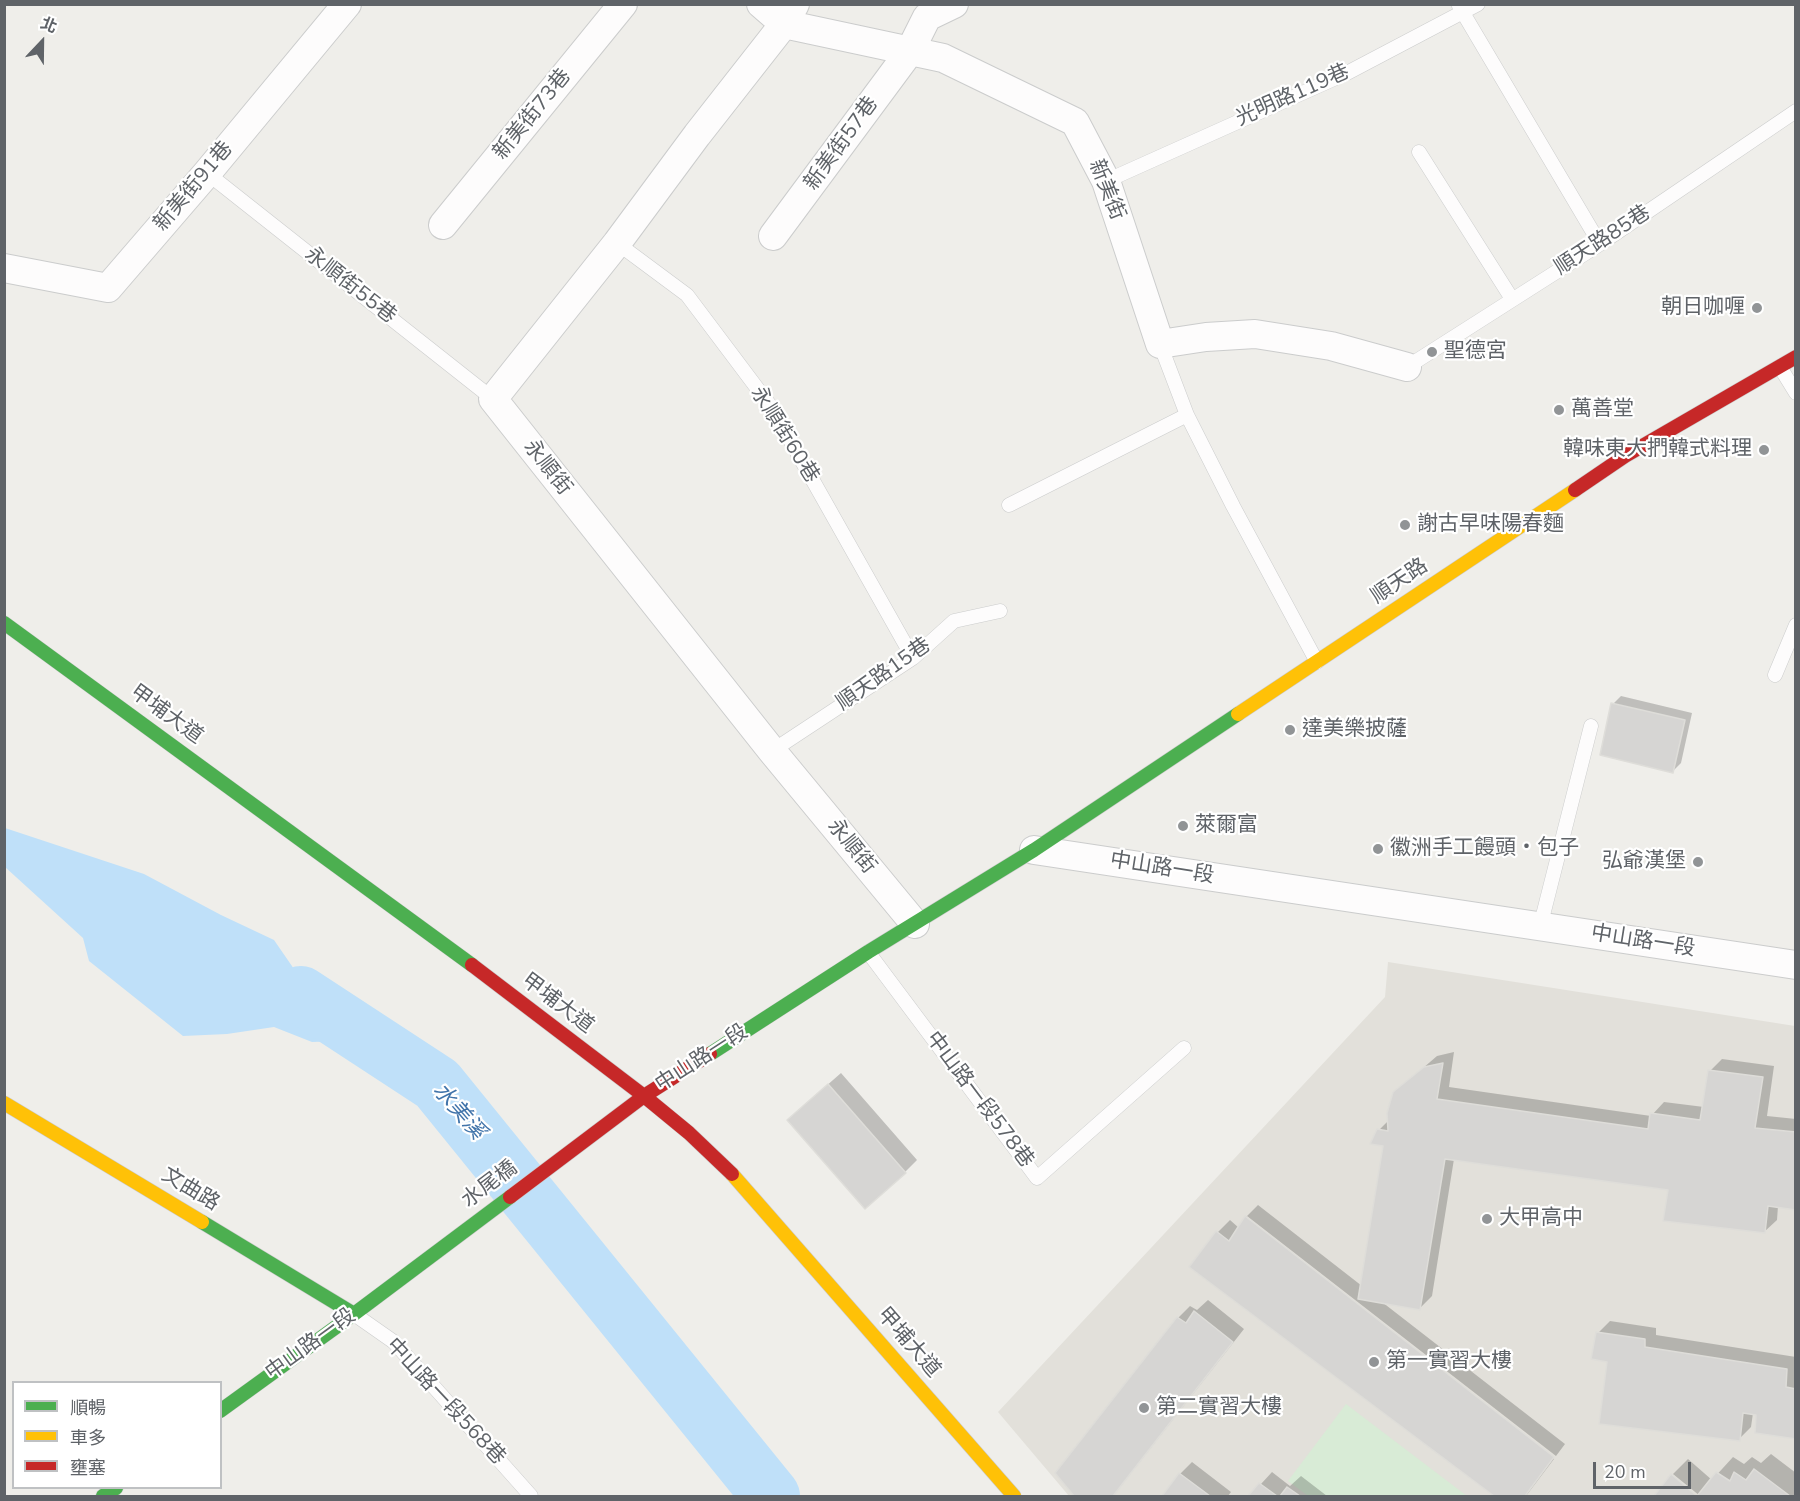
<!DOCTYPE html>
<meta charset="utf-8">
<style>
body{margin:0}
#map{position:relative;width:1800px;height:1501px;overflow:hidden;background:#efeeea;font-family:"Nunito Sans","Noto Sans TC",sans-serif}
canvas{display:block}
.frame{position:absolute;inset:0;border:6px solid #5f6368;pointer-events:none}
.legend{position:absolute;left:12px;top:1381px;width:210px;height:108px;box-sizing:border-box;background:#fff;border:2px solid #bfc1c3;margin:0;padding:8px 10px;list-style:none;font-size:18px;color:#5f6368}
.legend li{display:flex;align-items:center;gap:12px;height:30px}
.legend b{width:30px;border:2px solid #bfc1c3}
.north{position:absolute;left:12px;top:12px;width:60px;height:60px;-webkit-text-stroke:4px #fff;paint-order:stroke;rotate:22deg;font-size:16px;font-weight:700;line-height:24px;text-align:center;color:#5f6368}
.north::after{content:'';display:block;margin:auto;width:21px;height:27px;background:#5f6368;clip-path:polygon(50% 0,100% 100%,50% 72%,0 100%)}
.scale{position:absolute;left:1593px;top:1462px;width:98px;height:27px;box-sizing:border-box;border:3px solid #5f6368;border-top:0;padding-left:8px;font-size:18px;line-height:21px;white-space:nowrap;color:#5f6368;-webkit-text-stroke:4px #fff;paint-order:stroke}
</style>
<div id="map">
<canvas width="1800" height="1501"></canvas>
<div class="frame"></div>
<ul class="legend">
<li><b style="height:8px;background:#4caf50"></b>順暢</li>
<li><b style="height:8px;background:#ffc107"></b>車多</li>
<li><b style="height:8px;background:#c62828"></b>壅塞</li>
</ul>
<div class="north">北</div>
<div class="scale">20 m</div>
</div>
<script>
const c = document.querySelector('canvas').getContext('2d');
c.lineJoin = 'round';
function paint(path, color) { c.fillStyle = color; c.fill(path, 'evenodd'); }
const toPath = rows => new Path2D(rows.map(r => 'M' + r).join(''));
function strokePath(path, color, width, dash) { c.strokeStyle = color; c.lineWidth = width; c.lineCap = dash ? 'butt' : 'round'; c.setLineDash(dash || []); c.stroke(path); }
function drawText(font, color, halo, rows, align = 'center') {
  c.font = font + ' "Nunito Sans","Noto Sans TC",sans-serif'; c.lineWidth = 4.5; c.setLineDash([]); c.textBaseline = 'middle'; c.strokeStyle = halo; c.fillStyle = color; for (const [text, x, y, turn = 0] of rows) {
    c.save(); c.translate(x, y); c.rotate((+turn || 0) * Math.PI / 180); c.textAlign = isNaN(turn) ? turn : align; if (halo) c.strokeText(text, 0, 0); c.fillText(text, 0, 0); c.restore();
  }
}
const education = toPath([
 [1388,962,1795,1026,1795,1496,1069,1496,998,1412,1385,997]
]);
const green = toPath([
 [1346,1404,1467,1496,1308,1496,1288,1481]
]);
const water = toPath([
 [5,828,144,874,221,915,274,940,294,969,369,1040,312,1042,274,1027,227,1034,183,1036,89,961,83,938,5,867]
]);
const shadow = toPath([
 [1621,696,1692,713,1681,763,1673,771,1613,704],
 [1454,1052,1449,1087,1651,1116,1664,1102,1704,1107,1710,1071,1722,1059,1774,1066,1767,1116,1796,1119,1796,1209,1778,1206,1777,1220,1764,1232,1670,1189,1454,1159,1432,1296,1420,1308,1382,1302,1565,1444,1556,1456,1247,1216,1258,1205,1362,1286,1385,1145,1379,1130,1389,1120,1394,1093,1437,1056],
 [841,1073,917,1160,905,1172,801,1108],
 [1247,1216,1247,1220,1554,1459,1526,1496,1496,1496,1191,1267,1218,1232,1230,1220,1239,1228],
 [1208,1300,1244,1329,1113,1496,1076,1496,1056,1473,1178,1318,1190,1306,1197,1310],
 [1610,1321,1656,1328,1656,1335,1796,1357,1796,1438,1757,1414,1753,1413,1751,1427,1739,1439,1609,1360,1598,1333],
 [1771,1454,1796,1473,1796,1496,1700,1496,1673,1474,1688,1459,1712,1480,1733,1457,1744,1464,1752,1457,1761,1463],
 [1192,1462,1231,1492,1228,1496,1163,1496,1180,1474],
 [1272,1472,1290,1486,1301,1476,1327,1496,1250,1496],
 [1672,1476,1672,1477,1695,1496,1655,1496]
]);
const river = toPath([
 [301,995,437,1084,771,1496]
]);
const building = toPath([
 [1611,703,1685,720,1673,773,1600,755,1611,703],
 [1443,1063,1437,1099,1648,1129,1650,1113,1700,1120,1708,1070,1763,1077,1755,1128,1796,1132,1796,1210,1768,1206,1765,1233,1663,1221,1668,1190,1445,1159,1420,1310,1358,1299,1383,1146,1370,1144,1377,1129,1388,1131,1387,1113,1393,1092,1424,1067,1443,1063],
 [828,1084,906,1173,865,1209,787,1120,828,1084],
 [1245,1216,1554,1457,1525,1496,1494,1496,1189,1267,1216,1231,1229,1241,1245,1216],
 [1194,1311,1233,1342,1113,1496,1074,1496,1055,1473,1177,1317,1186,1323,1194,1311],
 [1596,1332,1645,1339,1645,1347,1787,1369,1786,1387,1796,1389,1796,1439,1755,1433,1756,1415,1743,1413,1740,1441,1599,1424,1607,1362,1591,1359,1596,1332],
 [1754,1469,1790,1496,1654,1496,1671,1474,1697,1496,1716,1472,1730,1481,1734,1472,1746,1480,1754,1469],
 [1179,1473,1210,1496,1162,1496,1179,1473],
 [1259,1483,1277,1496,1248,1496,1259,1483],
 [1287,1487,1300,1496,1280,1496,1287,1487]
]);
const lane = toPath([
 [1459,6,1600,244],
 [1419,152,1512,299],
 [207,173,493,399],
 [1106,181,1347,73,1478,4],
 [617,243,687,295,772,408,913,658],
 [1160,344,1187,415,1233,506,1317,662],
 [1407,367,1600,244,1796,111],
 [1780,367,1796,393],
 [1009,505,1187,415],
 [1775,675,1796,625],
 [772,751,913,658,954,621,1000,611],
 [1540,927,1591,726],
 [868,952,1037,1178,1184,1048],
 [354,1314,394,1342,531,1496]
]);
const street = toPath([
 [761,4,784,24,943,58,1075,122,1106,181,1160,344,1206,337,1255,334,1331,346,1407,367],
 [795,4,784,24,697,135,617,243,493,399,772,751,915,924],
 [443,225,623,4],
 [773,236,910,51,927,17,954,4],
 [4,268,108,288,207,173,347,4],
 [1034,850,1796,965]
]);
const fast = toPath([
 [4,623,472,965],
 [710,1054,868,952,1034,850,1238,714],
 [202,1222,354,1314],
 [220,1411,354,1314,510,1197],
 [103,1496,116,1488]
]);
const slow = toPath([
 [1238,714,1575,490],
 [4,1103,202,1222],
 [732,1174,1014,1496]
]);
const jam = toPath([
 [1575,490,1625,456,1796,357],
 [472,965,644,1096,689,1133,732,1174],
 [510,1197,644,1096,710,1054]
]);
const markers = [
 [1757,308,6,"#919496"],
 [1432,352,6,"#919496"],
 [1559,410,6,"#919496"],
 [1764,450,6,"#919496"],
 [1405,525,6,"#919496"],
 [1290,730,6,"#919496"],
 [1183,826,6,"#919496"],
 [1378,849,6,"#919496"],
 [1698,862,6,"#919496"],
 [1487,1219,6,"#919496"],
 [1374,1362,6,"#919496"],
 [1144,1408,6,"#919496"]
];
const streetNames = [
 ["光明路119巷",1293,96,-24],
 ["新美街73巷",533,115,-51],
 ["新美街57巷",842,144,-54],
 ["新美街91巷",194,187,-50],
 ["新美街",1106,190,68],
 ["順天路85巷",1603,241,-33],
 ["永順街55巷",350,286,38],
 ["永順街60巷",784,435,58],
 ["永順街",547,468,52],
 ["順天路",1400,582,-34],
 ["順天路15巷",884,675,-35],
 ["甲埔大道",166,715,36],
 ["永順街",851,847,51],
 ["中山路一段",1162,869,9],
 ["中山路一段",1643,942,9],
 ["甲埔大道",557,1004,37],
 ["中山路一段",702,1059,-33],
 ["中山路一段578巷",979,1100,53],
 ["水尾橋",490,1185,-37],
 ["文曲路",190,1190,31],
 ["甲埔大道",908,1343,49],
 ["中山路一段",311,1345,-36],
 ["中山路一段568巷",445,1402,47]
];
const poiNames = [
 ["朝日咖喱",1745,308,"right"],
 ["聖德宮",1444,352],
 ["萬善堂",1571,410],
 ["韓味東大捫韓式料理",1752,450,"right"],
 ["謝古早味陽春麵",1417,525],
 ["達美樂披薩",1302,730],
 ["萊爾富",1195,826],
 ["徽洲手工饅頭‧包子",1390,849],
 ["弘爺漢堡",1686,862,"right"],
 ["大甲高中",1499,1219],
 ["第一實習大樓",1386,1362],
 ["第二實習大樓",1156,1408]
];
const waterNames = [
 ["水美溪",458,1112,49]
];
paint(education, '#e2e0da');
paint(green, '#d8ebd6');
paint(water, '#bfe0f9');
paint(shadow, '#0003');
strokePath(river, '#bfe0f9', 58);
paint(building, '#d6d5d3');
strokePath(building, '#deddd9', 1.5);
strokePath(lane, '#cbcccc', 15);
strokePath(street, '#cbcccc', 30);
strokePath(fast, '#cacacb', 15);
strokePath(slow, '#cacacb', 15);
strokePath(jam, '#cacacb', 15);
strokePath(lane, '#fdfcfc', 14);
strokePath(street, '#fdfcfc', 28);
strokePath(fast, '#4caf50', 14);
strokePath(slow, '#ffc107', 14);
strokePath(jam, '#c62828', 14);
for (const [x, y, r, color] of markers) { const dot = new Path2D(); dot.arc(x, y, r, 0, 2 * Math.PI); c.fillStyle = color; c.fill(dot); strokePath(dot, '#fff', 2); }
drawText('21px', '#5f6368', '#fff', streetNames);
drawText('21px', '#5f6368', '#fff', poiNames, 'left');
drawText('italic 22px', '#4174aa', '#fff', waterNames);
</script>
